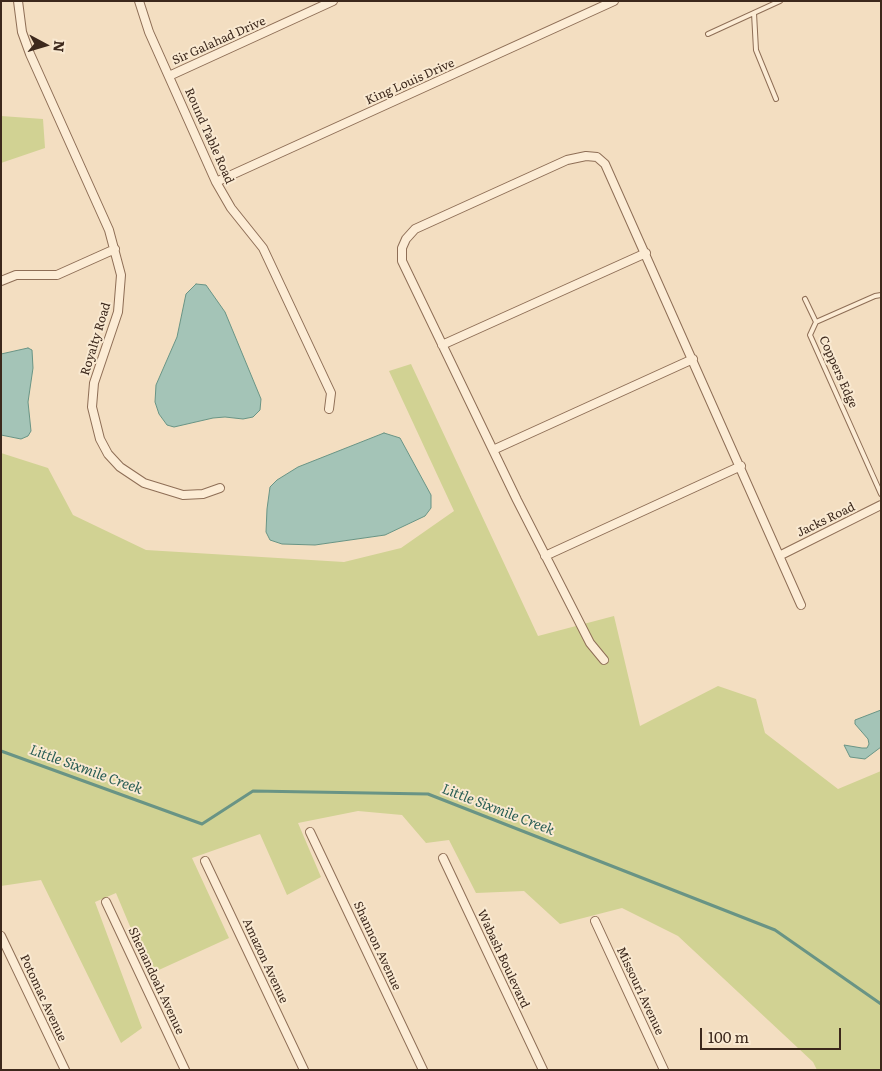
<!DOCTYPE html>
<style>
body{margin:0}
#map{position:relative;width:882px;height:1071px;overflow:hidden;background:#f3dec1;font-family:Literata,serif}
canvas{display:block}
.frame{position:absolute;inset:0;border:2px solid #3c281c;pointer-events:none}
.north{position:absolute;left:20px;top:20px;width:50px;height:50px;-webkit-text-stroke:4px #f9e9d1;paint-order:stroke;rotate:96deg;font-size:14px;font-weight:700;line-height:20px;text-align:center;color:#3c281c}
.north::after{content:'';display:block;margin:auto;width:18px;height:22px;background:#3c281c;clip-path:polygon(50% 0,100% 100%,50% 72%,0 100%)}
.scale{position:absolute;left:700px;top:1028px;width:141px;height:22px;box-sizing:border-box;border:2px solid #3c281c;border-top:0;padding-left:6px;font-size:15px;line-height:18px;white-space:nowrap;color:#3c281c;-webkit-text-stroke:4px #f9e9d1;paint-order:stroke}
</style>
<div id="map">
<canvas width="882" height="1071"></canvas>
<div class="frame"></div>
<div class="north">N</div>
<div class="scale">100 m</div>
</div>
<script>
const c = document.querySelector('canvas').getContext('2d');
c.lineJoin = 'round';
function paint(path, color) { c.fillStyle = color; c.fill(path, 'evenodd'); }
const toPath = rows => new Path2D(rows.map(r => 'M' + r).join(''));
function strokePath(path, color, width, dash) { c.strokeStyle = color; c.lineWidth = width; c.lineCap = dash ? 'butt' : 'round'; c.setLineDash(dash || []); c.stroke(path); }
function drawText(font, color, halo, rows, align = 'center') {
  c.font = font + ' Literata,serif'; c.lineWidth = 4; c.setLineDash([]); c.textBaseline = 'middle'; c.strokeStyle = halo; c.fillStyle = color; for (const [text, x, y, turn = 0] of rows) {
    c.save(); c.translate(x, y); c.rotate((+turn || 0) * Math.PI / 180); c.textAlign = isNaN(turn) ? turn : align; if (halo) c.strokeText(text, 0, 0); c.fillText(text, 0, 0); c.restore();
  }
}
const green = toPath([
 [1,116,43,119,45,148,1,163],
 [411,364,538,636,614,616,640,726,718,686,756,699,765,733,838,789,881,771,881,1070,817,1070,813,1062,678,936,622,908,560,924,524,891,476,893,449,840,426,843,402,815,358,811,298,823,321,877,287,895,260,834,192,858,229,938,150,974,116,893,95,902,142,1028,121,1043,41,880,1,886,1,453,48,468,73,515,146,550,344,562,401,548,454,511,389,371]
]);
const water = toPath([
 [196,284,206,285,225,312,261,399,260,410,253,417,243,419,225,417,213,418,174,427,167,425,159,414,155,402,156,385,177,337,186,294,196,284],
 [28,348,32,350,33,368,28,402,31,431,28,436,21,439,1,435,1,354,28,348],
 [384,433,400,438,431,495,431,508,425,516,385,535,315,545,282,544,270,540,266,532,267,509,270,487,277,480,298,467,384,433],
 [881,710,881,747,865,759,850,757,844,745,862,748,867,748,869,744,868,739,855,724,855,720,881,710]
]);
const stream = toPath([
 [1,751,202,824,253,791,428,794,775,930,881,1004]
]);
const service = toPath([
 [754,13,756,50,776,99],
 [708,34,780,1],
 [881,295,875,296,816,322,810,335,881,494],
 [805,299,816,322]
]);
const minor = toPath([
 [18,1,22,32,30,54,109,230,121,275,118,312,94,383,92,407,100,439,108,454,120,467,144,483,183,495,203,494,220,488],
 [139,1,149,32,216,182,231,208,263,248,331,393,329,409],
 [169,76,333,1],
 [216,182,614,1],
 [1,281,16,275,57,275,115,249],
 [442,345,646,253],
 [493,450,693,359],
 [781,555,881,505],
 [545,556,741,466],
 [604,660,590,643,517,500,402,261,402,248,406,239,415,229,567,160,586,156,597,157,605,164,801,605],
 [310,832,423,1070],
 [443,858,543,1070],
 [205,861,304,1070],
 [106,902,185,1070],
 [595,921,664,1070],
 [1,936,65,1070]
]);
const streetNames = [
 ["Sir Galahad Drive",219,41,-24],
 ["King Louis Drive",410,82,-24],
 ["Round Table Road",209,136,66],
 ["Royalty Road",96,339,-73],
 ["Coppers Edge",838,372,66],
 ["Jacks Road",826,520,-26],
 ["Shannon Avenue",377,946,65],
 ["Wabash Boulevard",503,959,65],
 ["Amazon Avenue",265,961,65],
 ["Shenandoah Avenue",156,981,65],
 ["Missouri Avenue",640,991,65],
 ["Potomac Avenue",43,998,65]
];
const waterNames = [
 ["Little Sixmile Creek",86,770,20],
 ["Little Sixmile Creek",498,810,21]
];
paint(green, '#d1d293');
paint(water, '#a4c4b7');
strokePath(water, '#699485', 1);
strokePath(stream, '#699485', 3);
strokePath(service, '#8e6e56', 6);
strokePath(minor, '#8e6e56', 10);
strokePath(service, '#fcecd5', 4);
strokePath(minor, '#fcecd5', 8);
drawText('12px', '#3c281c', '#f9e9d1', streetNames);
drawText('italic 14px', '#2a5e55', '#f9e9d1', waterNames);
</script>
